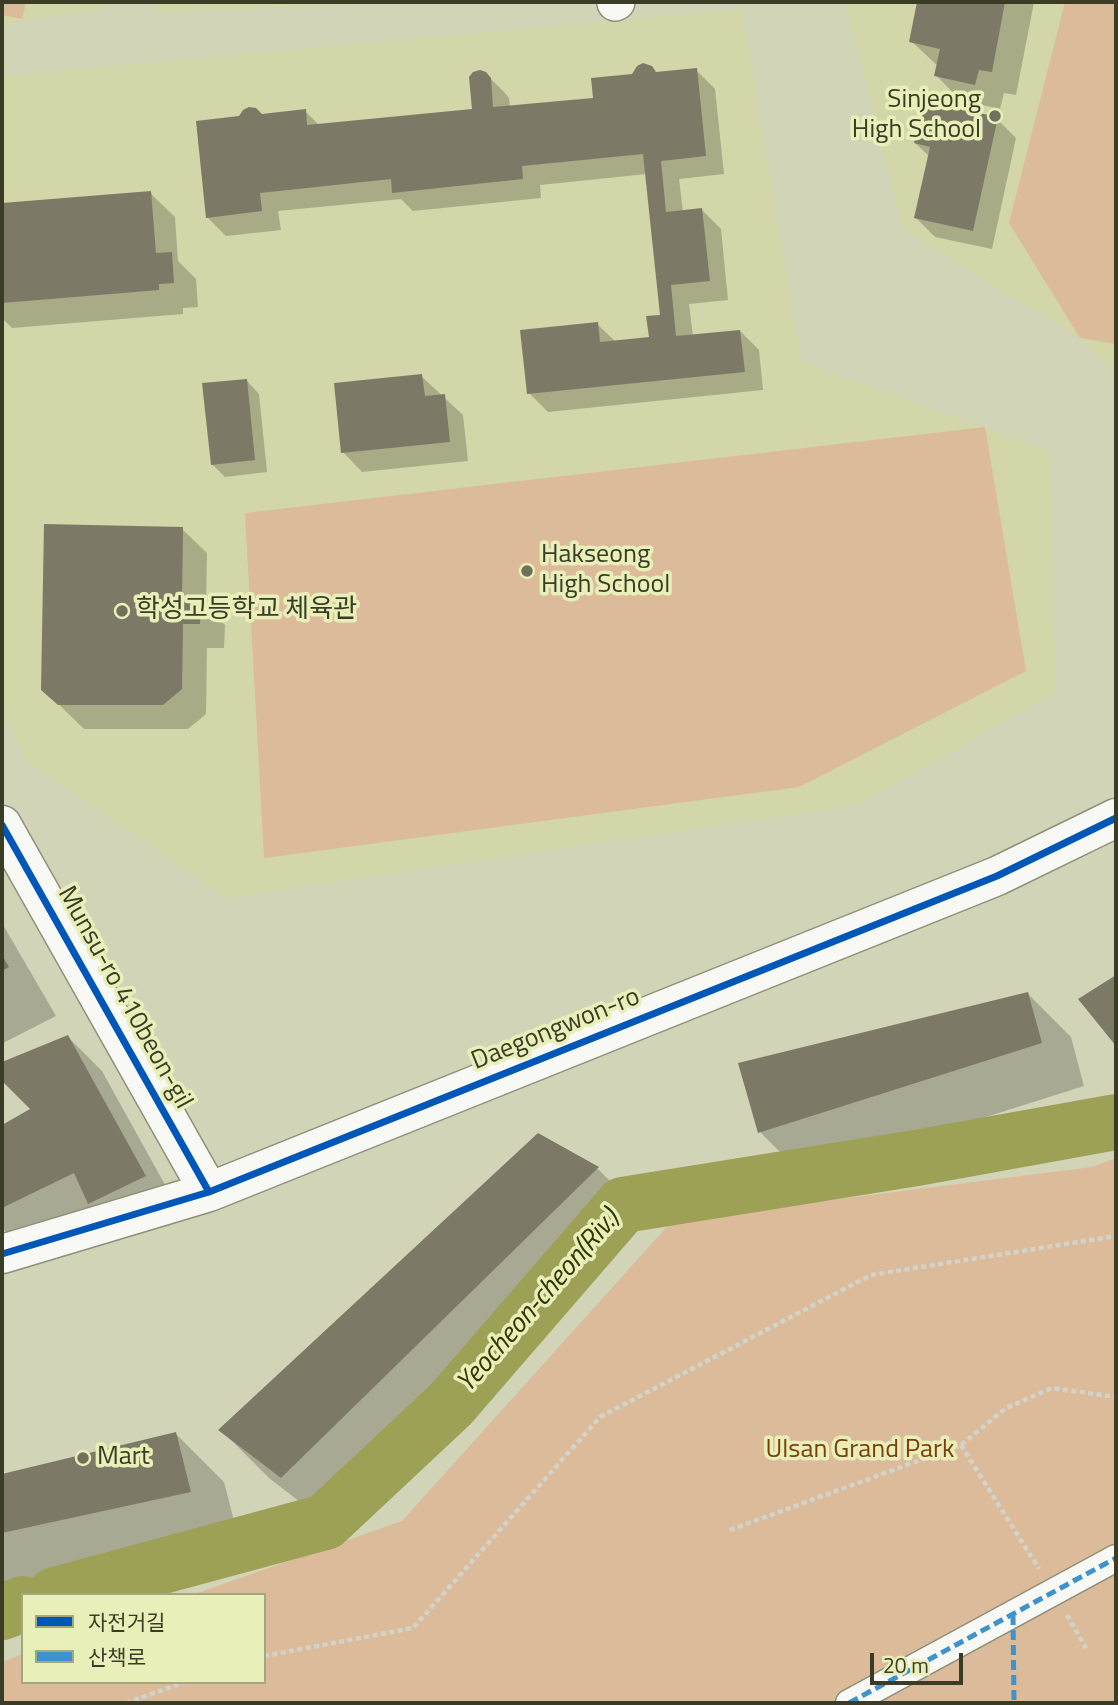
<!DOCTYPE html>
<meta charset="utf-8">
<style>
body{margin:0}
#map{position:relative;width:1118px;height:1705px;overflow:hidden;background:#d2d4b8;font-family:"Titillium Web","Noto Sans KR",sans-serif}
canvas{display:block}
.frame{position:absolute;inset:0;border:4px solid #3a3c26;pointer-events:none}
.legend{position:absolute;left:21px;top:1593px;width:245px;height:91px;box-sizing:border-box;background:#e9efb8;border:2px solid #a3a77e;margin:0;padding:9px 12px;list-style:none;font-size:21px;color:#3a3c26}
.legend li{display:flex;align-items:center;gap:14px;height:35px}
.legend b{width:35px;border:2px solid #a3a77e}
.scale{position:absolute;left:870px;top:1653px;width:93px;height:32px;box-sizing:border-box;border:4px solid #3a3c26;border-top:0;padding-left:9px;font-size:21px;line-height:24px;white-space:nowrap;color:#3a3c26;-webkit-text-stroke:5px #e9efb8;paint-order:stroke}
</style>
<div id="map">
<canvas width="1118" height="1705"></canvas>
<div class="frame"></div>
<ul class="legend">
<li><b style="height:9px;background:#0057b8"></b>자전거길</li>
<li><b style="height:9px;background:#3e93cc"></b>산책로</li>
</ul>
<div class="scale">20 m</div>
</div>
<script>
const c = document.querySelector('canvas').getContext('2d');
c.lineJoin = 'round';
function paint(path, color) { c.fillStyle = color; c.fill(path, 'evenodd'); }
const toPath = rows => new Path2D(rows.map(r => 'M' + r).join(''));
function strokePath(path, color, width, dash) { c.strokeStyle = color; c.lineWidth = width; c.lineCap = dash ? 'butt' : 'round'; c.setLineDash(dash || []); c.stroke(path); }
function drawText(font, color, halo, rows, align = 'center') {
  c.font = font + ' "Titillium Web","Noto Sans KR",sans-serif'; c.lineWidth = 7; c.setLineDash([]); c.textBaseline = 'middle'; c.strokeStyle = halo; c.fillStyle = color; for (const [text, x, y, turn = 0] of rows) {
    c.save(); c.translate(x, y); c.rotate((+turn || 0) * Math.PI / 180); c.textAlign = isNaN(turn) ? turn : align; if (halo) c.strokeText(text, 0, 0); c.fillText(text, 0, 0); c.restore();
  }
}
const built = toPath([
 [2,2,108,2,106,9,2,24],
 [159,2,407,2,157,13],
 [845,2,1116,2,1116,374,1080,338,903,230],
 [742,9,801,361,1050,451,1056,692,858,805,226,898,23,760,2,704,2,76]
]);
const green = toPath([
 [2,2,26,2,22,19,2,15],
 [1065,2,1116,2,1116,344,1080,338,1009,223],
 [985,427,1026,671,799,787,264,858,245,513],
 [1116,1158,1116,1703,2,1703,2,1662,23,1654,23,1682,264,1682,264,1595,192,1595,402,1521,673,1220,1092,1167]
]);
const shadow = toPath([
 [919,2,1034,2,1016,95,1004,93,1000,109,960,100,936,75,938,66,911,41],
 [696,70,715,89,724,174,679,179,683,212,702,210,721,229,728,300,689,304,693,336,740,331,759,350,763,390,548,412,529,393,597,324,616,342,650,339,662,317,647,174,540,185,541,198,413,211,401,199,278,211,281,230,226,236,207,217,261,115,305,111,320,126,473,111,485,73,505,93,509,98,510,108,595,100,656,73],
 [997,119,1016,138,992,249,935,237,916,218,929,156,915,143],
 [150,193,175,217,178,261,196,279,198,307,183,308,183,314,12,328,2,318,2,205],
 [421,376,463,415,468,461,362,472,343,452],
 [247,381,259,394,267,472,225,477,212,464],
 [182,529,207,553,206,607,225,625,224,648,207,648,206,714,188,729,84,729,43,689],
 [2,923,56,1016,3,1043,2,1042],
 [1028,994,1071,1037,1084,1086,803,1175,760,1132],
 [68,1037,102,1071,179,1210,22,1248,2,1228,2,1127,33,1110,2,1079,2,1064],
 [539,1135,598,1169,646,1217,330,1525,269,1478,221,1430],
 [176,1434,224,1482,239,1540,2,1591,2,1476]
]);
const river = toPath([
 [55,1595,325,1522,451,1404,623,1205,916,1158,1116,1122],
 [2,1612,23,1604]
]);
const building = toPath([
 [917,2,1005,2,992,72,979,70,975,85,934,76,940,49,909,42],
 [643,63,652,66,656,72,697,68,706,156,661,161,666,212,702,208,710,281,671,285,676,336,740,330,745,372,527,394,520,330,598,322,600,342,649,337,646,316,660,315,643,154,522,166,523,179,392,193,391,179,260,193,262,211,206,218,196,121,239,116,243,110,249,107,256,108,262,114,306,109,307,125,472,109,469,77,473,72,480,70,486,72,491,78,493,107,593,98,591,78,632,74,637,66],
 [923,101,998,117,973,231,914,218,930,147,914,143],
 [151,191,156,253,172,252,174,283,159,284,159,290,2,303,2,203],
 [422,374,425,396,445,394,450,442,341,453,334,383],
 [247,379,255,460,211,465,202,383],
 [44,524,183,527,182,598,201,599,200,624,183,624,182,689,163,705,58,705,41,690],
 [2,955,9,967,2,971],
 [1116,975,1116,1046,1078,999],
 [1028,992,1042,1043,758,1133,738,1063],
 [68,1035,146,1176,88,1204,74,1173,2,1208,2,1125,30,1109,2,1081,2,1062],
 [538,1133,599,1167,281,1478,218,1430],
 [176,1432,191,1492,2,1533,2,1474]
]);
const path = toPath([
 [961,1445,1039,1569],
 [730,1530,961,1445,1006,1408,1052,1388,1116,1397],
 [1067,1615,1086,1648],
 [264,1656,413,1628,600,1417,871,1275,1116,1236],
 [126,1703,185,1682]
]);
const pedestrian = toPath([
 [849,1703,1116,1558]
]);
const minor = toPath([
 [615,3,617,2]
]);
const tertiary = toPath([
 [2,825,209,1192],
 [2,1254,209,1192,997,876,1116,818]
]);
const quiet = toPath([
 [1013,1615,1014,1703],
 [849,1703,1116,1558]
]);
const cycleway = toPath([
 [2,825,209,1192],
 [2,1254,209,1192,997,876,1116,818]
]);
const markers = [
 [995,116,7,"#6f7159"],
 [527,571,7,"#6f7159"],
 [122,611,7,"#6f7159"],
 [83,1458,7,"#6f7159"]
];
const poiNames = [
 ["Sinjeong",981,101,"right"],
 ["High School",981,131,"right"],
 ["Hakseong",541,556],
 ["High School",541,586],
 ["학성고등학교 체육관",136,611],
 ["Mart",97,1458]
];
const streetNames = [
 ["Munsu-ro 410beon-gil",124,998,61],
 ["Daegongwon-ro",556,1030,-22]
];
const parkNames = [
 ["Ulsan Grand Park",860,1451]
];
const waterNames = [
 ["Yeocheon-cheon(Riv.)",539,1302,-49]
];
paint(built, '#d2d6a8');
paint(green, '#dcbb9a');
paint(shadow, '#0003');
strokePath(river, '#9ca156', 56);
paint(building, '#7c7a67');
strokePath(pedestrian, '#8e907a', 29);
strokePath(minor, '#8e907a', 38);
strokePath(tertiary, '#8e907a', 41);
strokePath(path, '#d2d3ca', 4.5, [5, 3.5]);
strokePath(pedestrian, '#f8f9f4', 26);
strokePath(minor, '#f8f9f4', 35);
strokePath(tertiary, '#f8f9f4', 38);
strokePath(quiet, '#3e93cc', 5, [10, 5]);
strokePath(cycleway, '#0057b8', 7);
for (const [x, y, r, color] of markers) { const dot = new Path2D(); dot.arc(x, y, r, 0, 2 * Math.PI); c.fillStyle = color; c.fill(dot); strokePath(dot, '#e9efb8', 2.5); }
drawText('26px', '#3a3c26', '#e9efb8', poiNames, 'left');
drawText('26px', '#3a3c26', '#e9efb8', streetNames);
drawText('26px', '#7e3e0b', '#e9efb8', parkNames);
drawText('italic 28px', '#343601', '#e9efb8', waterNames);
</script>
